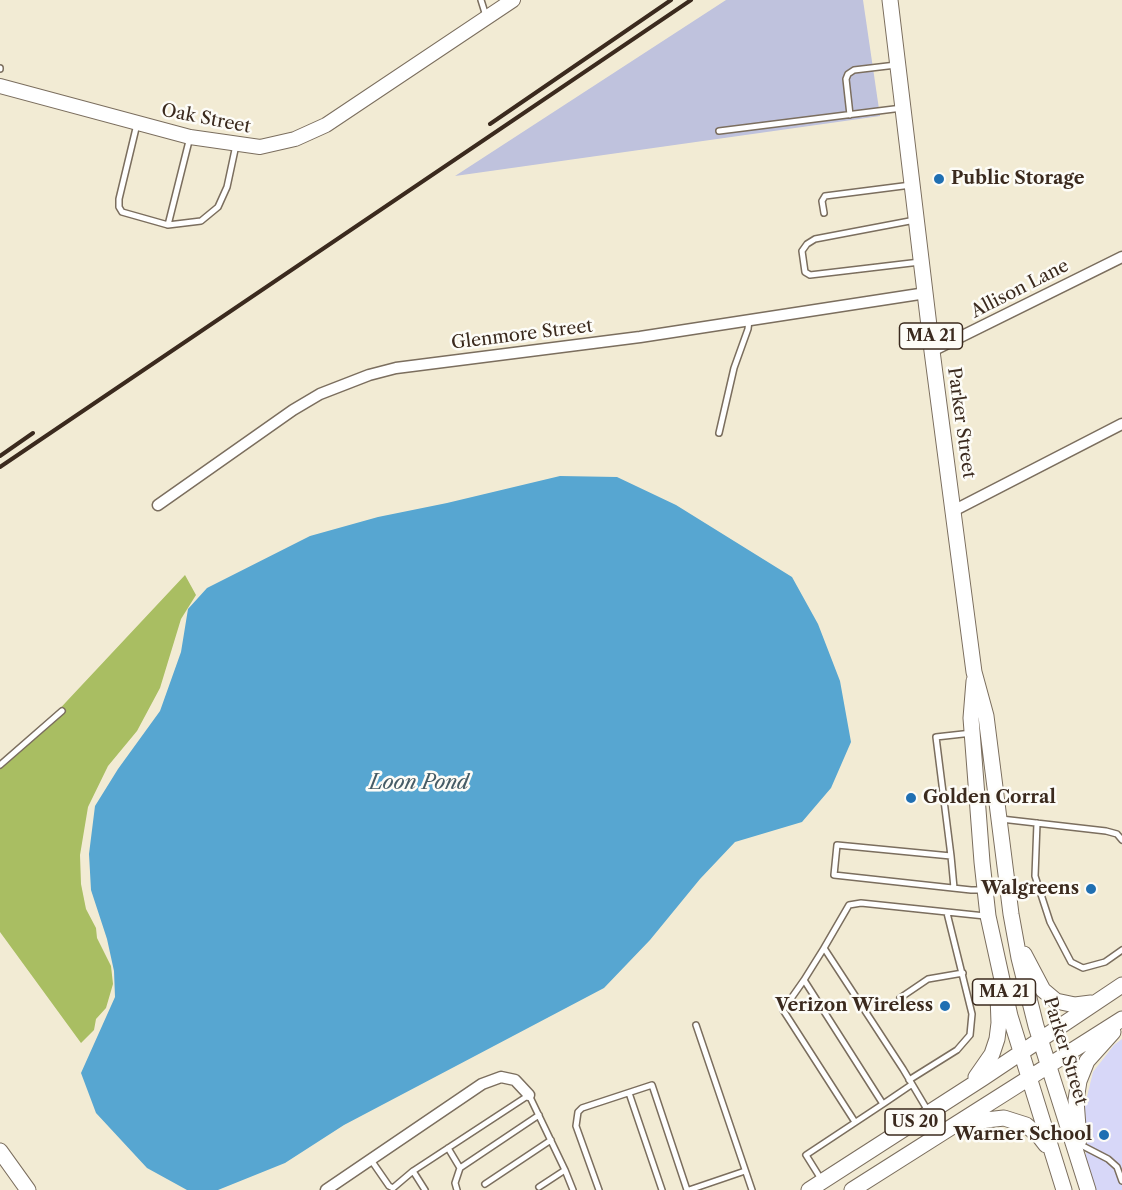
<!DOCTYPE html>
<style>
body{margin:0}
canvas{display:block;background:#f2ebd4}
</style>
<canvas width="1122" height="1190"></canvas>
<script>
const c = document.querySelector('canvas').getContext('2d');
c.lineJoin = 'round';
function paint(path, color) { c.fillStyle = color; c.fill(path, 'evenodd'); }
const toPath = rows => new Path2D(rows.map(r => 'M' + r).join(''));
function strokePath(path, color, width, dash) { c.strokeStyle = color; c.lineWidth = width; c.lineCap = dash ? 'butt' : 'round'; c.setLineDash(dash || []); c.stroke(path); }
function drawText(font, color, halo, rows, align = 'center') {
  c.font = font + ' "Libre Caslon Text",serif'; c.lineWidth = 5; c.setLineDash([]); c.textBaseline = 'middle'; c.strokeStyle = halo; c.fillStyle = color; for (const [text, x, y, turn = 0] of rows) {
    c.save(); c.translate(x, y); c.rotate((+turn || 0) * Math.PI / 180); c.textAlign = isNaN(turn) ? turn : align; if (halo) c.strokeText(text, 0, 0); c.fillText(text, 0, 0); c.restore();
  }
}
const built = toPath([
 [1122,1039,1122,1190,1094,1190,1086,1165,1085,1105,1093,1072,1114,1045]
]);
const industrial = toPath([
 [726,0,863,0,880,116,455,176]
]);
const green = toPath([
 [185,575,196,595,181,619,160,688,137,731,108,766,88,807,80,855,81,884,86,909,96,928,97,938,111,966,113,984,106,1008,96,1019,94,1030,81,1043,0,932,0,765,22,749]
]);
const water = toPath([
 [560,476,617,477,676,505,792,577,818,624,840,681,851,742,831,788,802,822,735,842,700,879,650,940,604,988,344,1125,285,1163,218,1190,187,1190,147,1168,96,1113,81,1073,115,997,114,971,107,939,91,890,89,854,95,806,118,769,160,711,181,652,188,609,207,588,310,536,378,517,447,503]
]);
const lane = toPath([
 [481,0,486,16],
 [0,68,0,69],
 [850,115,846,79,848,74,854,70,896,65],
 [137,124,119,199,119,207,122,212,168,225,201,221,218,207,227,187,236,145],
 [719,131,902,108],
 [824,213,822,201,825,196,911,185],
 [915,220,815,239,807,244,802,251,805,272,810,275,920,262],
 [168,225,190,137],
 [719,433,734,368,748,329,749,320],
 [972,733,936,737,951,856,837,845,834,875,971,890,983,890],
 [0,765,62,711],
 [1001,819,1106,831,1117,834,1122,840],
 [1037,823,1035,876,1050,922,1071,962,1083,968,1105,962,1122,950],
 [951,856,954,888],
 [824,948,804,980,883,1104,911,1085],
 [804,980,783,1010,855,1122],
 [900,998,928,979,963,973],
 [696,1025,752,1190],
 [909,1080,957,1050,970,1035,972,1014,947,913],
 [629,1093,662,1190],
 [928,1111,903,1069,824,948,849,905,861,903,985,916],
 [1079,1144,1108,1159,1117,1167,1122,1181],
 [448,1148,460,1168,539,1115],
 [371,1160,389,1186,393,1188,413,1171],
 [821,1179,806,1155,883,1104],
 [485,1184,551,1140],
 [539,1187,565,1170],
 [425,1190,413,1171,529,1095,565,1170,573,1190],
 [457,1190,455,1183,460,1168],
 [599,1190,576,1126,578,1112,582,1108,652,1085,687,1190],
 [689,1190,745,1171]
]);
const street = toPath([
 [932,351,1122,257],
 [158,505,293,410,320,394,369,375,396,368,640,337,926,293],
 [953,511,1122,424],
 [326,1190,482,1084,501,1077,515,1080,529,1095]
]);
const secondary = toPath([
 [0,86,190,137,260,147,295,139,326,125,513,0]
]);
const primary = toPath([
 [890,0,932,351,974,672,986,716,1011,914,1019,958,1036,1026,1088,1190],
 [974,681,971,718,982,862,988,916,1010,1016,1064,1190],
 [1024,954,1043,990,1056,1001,1075,1005,1091,1003],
 [976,1077,992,1054,997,1039,999,1023,998,996],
 [962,1129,986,1120,1004,1118,1026,1125,1039,1136,1046,1145],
 [1079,1140,1076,1100,1079,1081,1087,1061,1113,1032],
 [0,1151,28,1190],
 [809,1190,983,1078,1122,985],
 [852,1190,1122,1019]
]);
const rail = toPath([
 [490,124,671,0],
 [0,456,33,433],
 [0,467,691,0]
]);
const markers = [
 [939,179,6,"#1f6fb2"],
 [911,798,6,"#1f6fb2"],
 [1091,889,6,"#1f6fb2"],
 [945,1006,6,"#1f6fb2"],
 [1104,1135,6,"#1f6fb2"]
];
const shields = [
 [931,336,63],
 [1004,992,63],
 [915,1122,60]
];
const shieldNames = [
 ["MA 21",931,336],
 ["MA 21",1004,992],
 ["US 20",915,1122]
];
const streetNames = [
 ["Oak Street",206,119,11],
 ["Allison Lane",1020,289,-27],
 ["Glenmore Street",522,335,-7],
 ["Parker Street",961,423,82],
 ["Parker Street",1065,1051,73]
];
const poiNames = [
 ["Public Storage",951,179,"left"],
 ["Golden Corral",923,798,"left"],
 ["Walgreens",1079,889],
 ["Verizon Wireless",933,1006],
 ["Warner School",1092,1135]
];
const waterNames = [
 ["Loon Pond",419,783]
];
paint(built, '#d7d7f8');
paint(industrial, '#bfc2dd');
paint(green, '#a9be62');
paint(water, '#57a6d1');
strokePath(lane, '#7b6e5e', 8);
strokePath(street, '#7b6e5e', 13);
strokePath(secondary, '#7b6e5e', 16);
strokePath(primary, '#7b6e5e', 17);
strokePath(lane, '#fff', 5);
strokePath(street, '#fff', 10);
strokePath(secondary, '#fff', 14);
strokePath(primary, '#fff', 15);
strokePath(rail, '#3b2a1e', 4);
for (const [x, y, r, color] of markers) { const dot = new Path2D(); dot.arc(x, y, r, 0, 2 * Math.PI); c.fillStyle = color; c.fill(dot); strokePath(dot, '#fdfcf7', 2); }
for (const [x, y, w] of shields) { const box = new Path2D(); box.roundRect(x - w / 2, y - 13, w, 26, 4.5); c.fillStyle = '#fdfcf7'; c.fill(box); strokePath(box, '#3b2a1e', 1.5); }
drawText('bold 16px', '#3b2a1e', null, shieldNames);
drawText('18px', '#3b2a1e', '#fdfcf7', streetNames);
drawText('bold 18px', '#3b2a1e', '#fdfcf7', poiNames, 'right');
drawText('italic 20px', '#465c66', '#fdfcf7', waterNames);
</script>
